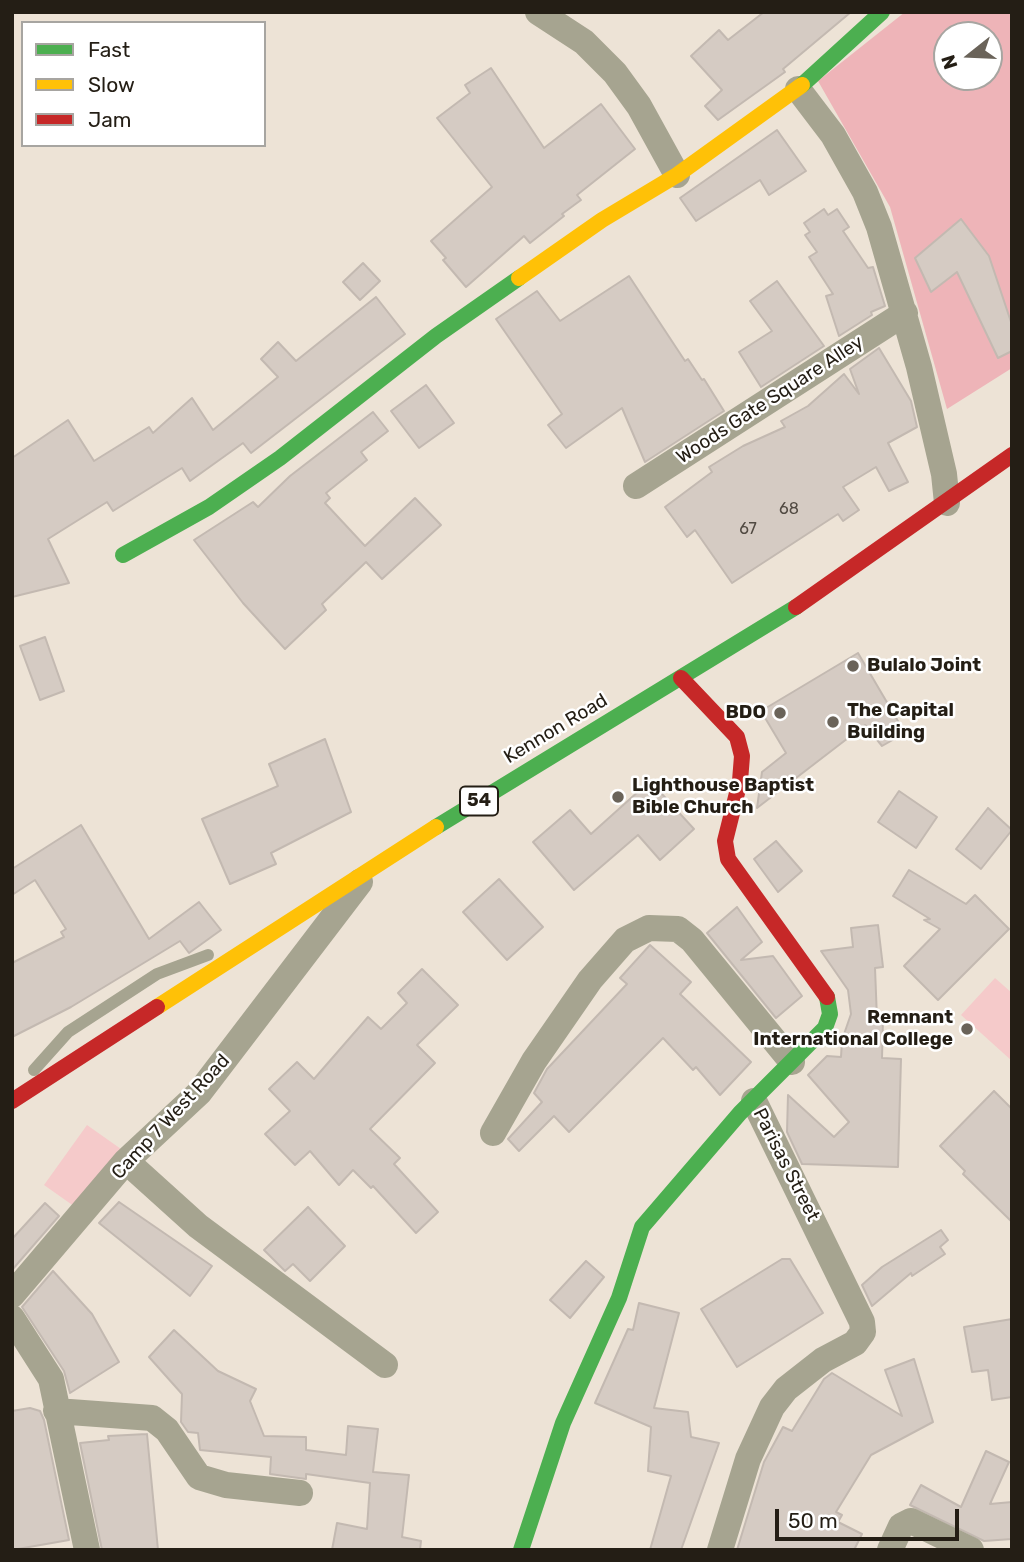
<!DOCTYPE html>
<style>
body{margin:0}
#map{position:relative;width:1024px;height:1562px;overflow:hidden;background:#ede3d6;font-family:Rubik,sans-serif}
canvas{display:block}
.frame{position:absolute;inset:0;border:14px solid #241e15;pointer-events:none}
.legend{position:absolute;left:21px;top:21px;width:245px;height:126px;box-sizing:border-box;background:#fff;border:2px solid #a7a5a1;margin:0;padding:9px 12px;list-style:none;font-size:21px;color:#241e15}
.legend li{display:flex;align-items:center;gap:14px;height:35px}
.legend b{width:35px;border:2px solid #a7a5a1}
.north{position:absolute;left:933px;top:21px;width:70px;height:70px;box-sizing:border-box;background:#fff;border:2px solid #a7a5a1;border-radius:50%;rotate:252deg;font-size:19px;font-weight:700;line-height:28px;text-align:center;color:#241e15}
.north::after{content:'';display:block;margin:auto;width:24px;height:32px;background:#6a6359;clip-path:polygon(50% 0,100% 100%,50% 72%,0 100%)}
.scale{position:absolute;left:775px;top:1509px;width:184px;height:32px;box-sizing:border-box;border:4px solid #241e15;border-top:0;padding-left:9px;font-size:21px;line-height:24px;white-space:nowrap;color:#241e15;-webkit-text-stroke:5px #fff;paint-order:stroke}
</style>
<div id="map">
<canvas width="1024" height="1562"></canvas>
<div class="frame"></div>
<ul class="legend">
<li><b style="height:9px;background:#4caf50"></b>Fast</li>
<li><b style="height:9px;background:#ffc107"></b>Slow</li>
<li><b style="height:9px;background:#c62828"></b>Jam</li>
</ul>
<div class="north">N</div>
<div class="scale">50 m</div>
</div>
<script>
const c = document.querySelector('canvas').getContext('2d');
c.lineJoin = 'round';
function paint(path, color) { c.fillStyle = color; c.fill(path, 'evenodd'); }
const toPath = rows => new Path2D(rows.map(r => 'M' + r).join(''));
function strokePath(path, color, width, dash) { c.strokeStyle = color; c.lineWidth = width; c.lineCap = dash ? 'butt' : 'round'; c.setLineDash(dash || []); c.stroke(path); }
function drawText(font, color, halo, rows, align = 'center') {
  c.font = font + ' Rubik,sans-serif'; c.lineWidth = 5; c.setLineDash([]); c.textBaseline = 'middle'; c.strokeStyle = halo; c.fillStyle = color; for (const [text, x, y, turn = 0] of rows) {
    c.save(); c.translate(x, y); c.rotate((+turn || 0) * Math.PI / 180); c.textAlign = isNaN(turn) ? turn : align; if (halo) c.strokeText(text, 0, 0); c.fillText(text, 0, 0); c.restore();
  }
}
const green = toPath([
 [995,978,1012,993,1012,1061,961,1015],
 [87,1125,121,1149,78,1209,44,1185]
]);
const forest = toPath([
 [905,12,1012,12,1012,368,947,409,890,207,818,81],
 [947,35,989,35,989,77,947,77]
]);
const building = toPath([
 [764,12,851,12,783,69,785,72,718,120,705,106,722,90,691,56,719,30,728,40,764,12],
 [491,68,544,148,601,104,635,149,577,195,581,200,562,214,564,216,530,243,524,236,466,287,443,260,446,258,431,241,492,187,437,118,470,93,465,85,491,68],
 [777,130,806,171,769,195,760,180,696,221,680,198,777,130],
 [824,209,828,215,837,209,849,227,843,231,868,268,873,267,885,306,871,312,872,315,839,336,826,296,833,294,809,257,817,252,805,235,810,232,804,223,824,209],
 [961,219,989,256,1012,325,1012,351,998,358,957,272,931,292,915,258,961,219],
 [363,263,380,281,360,300,343,282,363,263],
 [629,276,685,361,688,359,702,380,704,379,724,411,645,462,622,408,566,448,548,425,562,414,496,319,537,291,560,321,629,276],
 [777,281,824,346,761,387,739,352,772,331,750,301,777,281],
 [376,297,405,334,251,453,243,443,190,481,182,468,113,511,107,502,48,539,69,583,12,597,12,458,68,420,94,461,149,427,153,433,192,398,213,430,278,377,261,359,278,342,296,361,376,297],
 [879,348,911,401,917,427,888,443,908,482,889,491,876,467,843,487,859,510,843,521,838,514,732,583,695,530,687,537,665,507,712,472,709,467,743,446,785,427,781,421,808,406,844,374,859,394,850,369,879,348],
 [426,385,454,423,419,448,391,411,426,385],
 [373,412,388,431,361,452,367,460,326,493,330,498,325,503,365,546,415,498,441,525,382,579,366,562,322,604,326,610,285,649,243,603,194,540,253,502,258,507,290,476,373,412],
 [45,637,64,691,40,700,20,646,45,637],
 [858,653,905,733,882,746,865,725,757,808,762,772,786,753,761,711,858,653],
 [325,739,351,812,271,853,276,864,230,884,202,819,278,786,269,764,325,739],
 [650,781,694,829,660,860,638,835,574,890,533,842,570,810,591,834,650,781],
 [899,791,937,817,916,848,878,822,899,791],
 [988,808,1012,830,981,869,956,849,988,808],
 [81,825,149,939,199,902,221,930,189,953,180,941,71,1007,12,1037,12,963,64,937,61,932,66,929,35,880,12,895,12,869,81,825],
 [776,841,802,871,778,892,754,859,776,841],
 [909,870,966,904,975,895,1009,929,938,1000,904,966,940,929,924,920,930,919,893,896,909,870],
 [499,879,543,927,507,960,463,912,499,879],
 [737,907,762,942,741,960,773,956,802,996,776,1018,707,933,737,907],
 [878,925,883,967,875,968,877,1019,883,1019,882,1058,901,1059,898,1167,802,1164,787,1132,788,1095,834,1137,849,1122,808,1075,827,1056,841,1057,842,1040,851,1014,848,990,821,951,853,947,851,928,878,925],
 [650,945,691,982,680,994,751,1062,720,1095,696,1067,693,1070,663,1038,569,1132,554,1116,519,1151,508,1139,542,1102,534,1093,547,1069,627,984,620,978,650,945],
 [422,969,458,1005,417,1045,435,1063,370,1129,400,1158,394,1164,438,1212,416,1233,373,1186,371,1188,353,1170,339,1185,310,1151,295,1165,265,1134,290,1111,269,1089,297,1062,314,1079,368,1017,381,1029,407,1003,398,993,422,969],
 [994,1091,1012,1109,1012,1222,963,1174,965,1171,940,1146,994,1091],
 [119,1202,212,1266,190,1296,99,1223,119,1202],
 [45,1203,59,1216,12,1270,12,1239,45,1203],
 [308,1207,345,1246,310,1281,293,1264,285,1271,264,1250,308,1207],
 [941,1230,948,1240,940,1247,945,1254,912,1276,911,1273,872,1306,862,1285,882,1267,941,1230],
 [782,1259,790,1259,823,1313,737,1367,701,1309,782,1259],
 [586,1261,604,1277,570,1318,550,1300,586,1261],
 [53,1271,92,1314,119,1362,70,1393,64,1371,22,1307,53,1271],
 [639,1303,679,1313,654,1408,688,1412,691,1437,719,1443,681,1550,650,1550,671,1476,648,1471,651,1427,595,1403,628,1329,633,1330,639,1303],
 [1012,1319,1012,1397,992,1400,988,1370,972,1372,964,1327,1012,1319],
 [174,1330,218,1371,256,1389,250,1401,264,1436,306,1437,306,1450,346,1455,348,1426,378,1429,373,1472,409,1475,402,1537,421,1541,420,1550,332,1550,337,1523,367,1529,370,1483,306,1474,306,1479,270,1474,271,1457,200,1450,198,1433,188,1432,181,1422,182,1394,149,1357,174,1330],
 [914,1359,933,1422,871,1455,836,1512,842,1515,838,1522,862,1534,854,1550,737,1550,764,1462,783,1427,792,1431,824,1379,832,1373,902,1416,885,1370,914,1359],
 [30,1408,40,1411,44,1420,69,1540,12,1550,12,1411,30,1408],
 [147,1434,158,1550,102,1550,80,1443,109,1440,108,1436,147,1434],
 [986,1451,1009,1462,990,1504,1012,1502,1012,1539,984,1541,910,1505,921,1485,961,1507,986,1451]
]);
const lane = toPath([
 [34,1070,68,1032,157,974,208,955]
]);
const street = toPath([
 [538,12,584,42,615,73,639,106,677,175],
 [798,89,833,135,865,192,879,227,919,367,944,474,947,503],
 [636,486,905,313],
 [493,1133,534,1061,590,980,625,940,649,928,678,929,692,940,792,1062],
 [126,1161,198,1226,385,1365],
 [12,1295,126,1161,199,1093,360,882],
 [12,1318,51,1379,87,1550],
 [56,1411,152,1418,167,1430,199,1477,226,1485,300,1493],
 [720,1550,748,1459,772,1407,786,1389,823,1360,855,1343,863,1332,862,1322,754,1101],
 [890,1550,901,1526,911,1521,971,1550]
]);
const fast = toPath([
 [802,85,882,12],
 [123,555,209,507,280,458,436,336,519,278],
 [436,827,796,607],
 [521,1550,563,1423,619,1298,642,1227,740,1113,825,1028,830,1014,827,997]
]);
const slow = toPath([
 [519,278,602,220,677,175,802,85],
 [157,1007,436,827]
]);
const jam = toPath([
 [796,607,1012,455],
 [681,678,737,737,742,756,740,781,725,841,728,859,827,997],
 [12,1101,157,1007]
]);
const markers = [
 [853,666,7,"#6a6359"],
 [780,713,7,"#6a6359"],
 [833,722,7,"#6a6359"],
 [618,797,7,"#6a6359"],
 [967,1029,7,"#6a6359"]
];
const numberNames = [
 ["68",789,509],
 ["67",748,529]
];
const shields = [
 [479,801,38]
];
const shieldNames = [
 ["54",479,801]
];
const streetNames = [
 ["Woods Gate Square Alley",770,400,-33],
 ["Kennon Road",556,729,-31],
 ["Camp 7 West Road",171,1117,-47],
 ["Parisas Street",786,1165,63]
];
const poiNames = [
 ["Bulalo Joint",867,666],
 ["The Capital",847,711],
 ["Building",847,733],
 ["BDO",766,713,"right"],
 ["Lighthouse Baptist",632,786],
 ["Bible Church",632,808],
 ["Remnant",953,1018,"right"],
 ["International College",953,1040,"right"]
];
paint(green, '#f5caca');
paint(forest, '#eeb4b8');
paint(building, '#d5cbc3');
strokePath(building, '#c3b9b1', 2);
strokePath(lane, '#a6a490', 12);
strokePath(street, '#a6a490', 26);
strokePath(fast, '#4caf50', 16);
strokePath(slow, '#ffc107', 16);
strokePath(jam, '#c62828', 16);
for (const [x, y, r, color] of markers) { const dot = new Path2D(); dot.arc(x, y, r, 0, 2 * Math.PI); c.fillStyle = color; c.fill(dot); strokePath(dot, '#fff', 2.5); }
drawText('16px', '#514a42', null, numberNames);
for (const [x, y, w] of shields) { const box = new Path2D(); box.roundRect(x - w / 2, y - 14.5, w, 29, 5); c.fillStyle = '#fff'; c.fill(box); strokePath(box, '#241e15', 2); }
drawText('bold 18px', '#241e15', null, shieldNames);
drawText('19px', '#241e15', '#fff', streetNames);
drawText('bold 19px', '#241e15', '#fff', poiNames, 'left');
</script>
